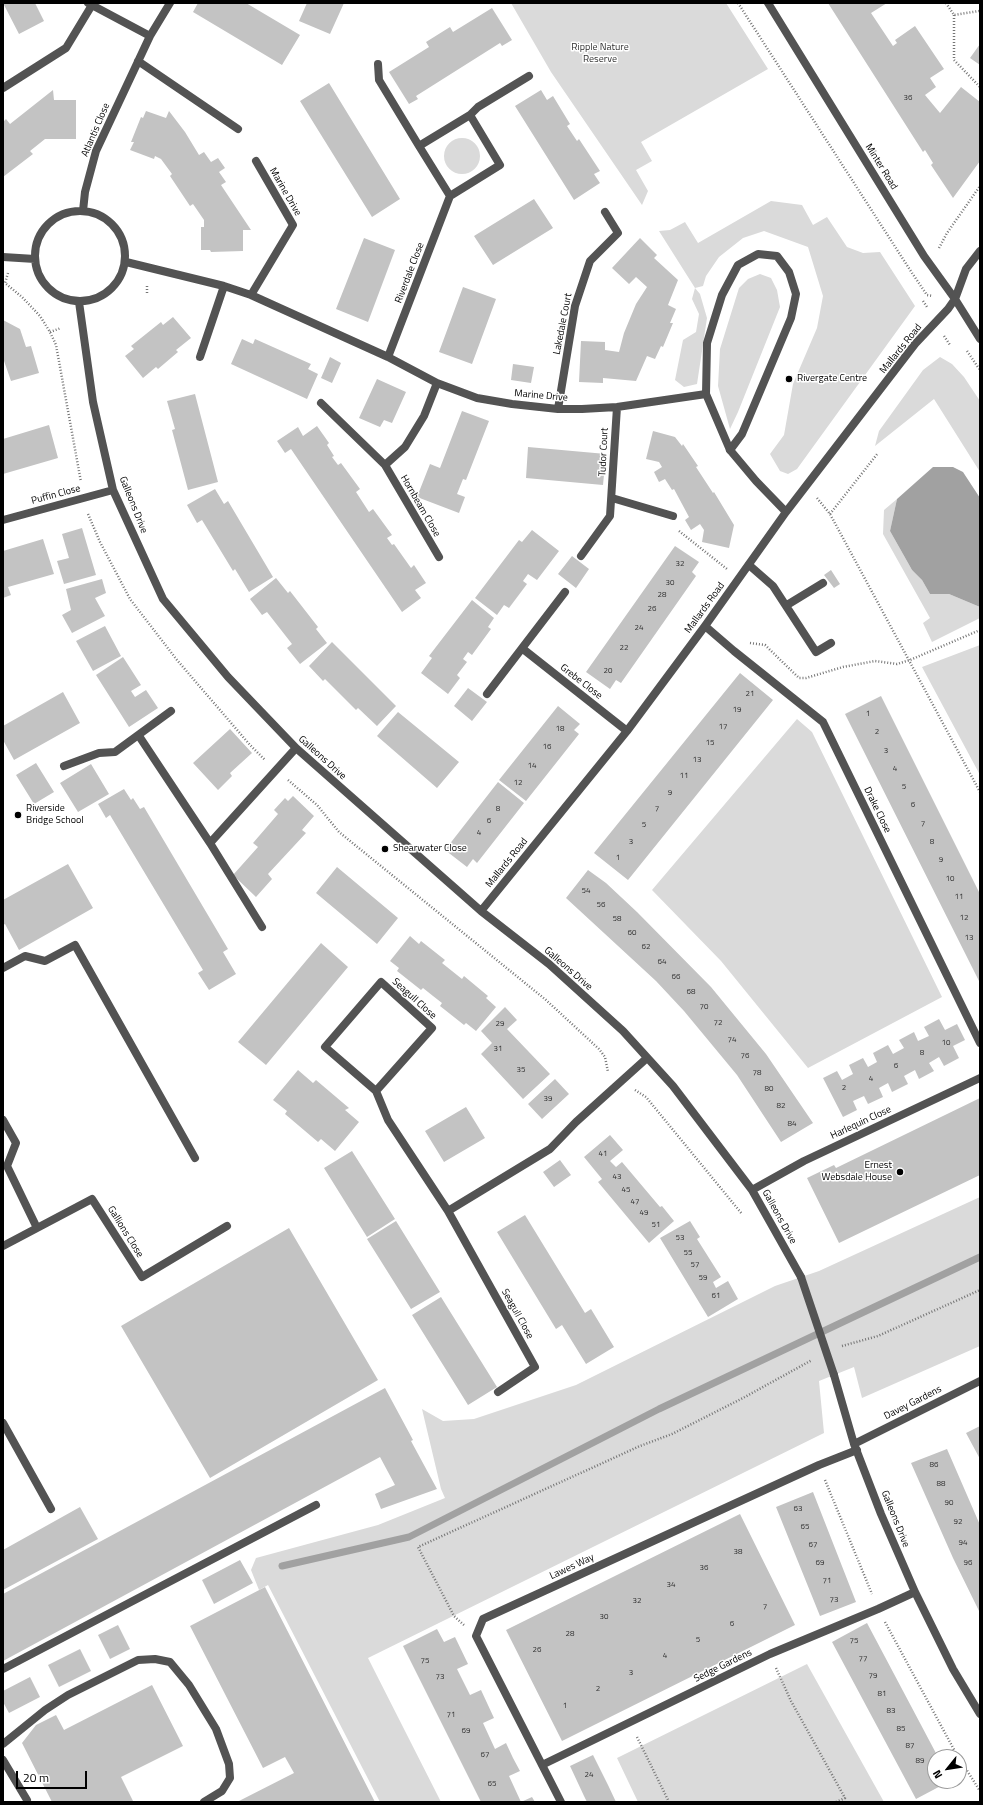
<!DOCTYPE html>
<style>
body{margin:0}
#map{position:relative;width:983px;height:1805px;overflow:hidden;background:#fff;font-family:"Titillium Web",sans-serif}
canvas{display:block}
.frame{position:absolute;inset:0;border:4px solid #000;pointer-events:none}
.north{position:absolute;left:927px;top:1749px;width:40px;height:40px;box-sizing:border-box;background:#fff;border:1px solid #999;border-radius:50%;rotate:240deg;font-size:11px;font-weight:700;line-height:16px;text-align:center;color:#000}
.north::after{content:'';display:block;margin:auto;width:14px;height:18px;background:#000;clip-path:polygon(50% 0,100% 100%,50% 72%,0 100%)}
.scale{position:absolute;left:16px;top:1771px;width:71px;height:18px;box-sizing:border-box;border:2px solid #000;border-top:0;padding-left:5px;font-size:12px;line-height:14px;white-space:nowrap;color:#000;-webkit-text-stroke:3px #fff;paint-order:stroke}
</style>
<div id="map">
<canvas width="983" height="1805"></canvas>
<div class="frame"></div>
<div class="north">N</div>
<div class="scale">20 m</div>
</div>
<script>
const c = document.querySelector('canvas').getContext('2d');
c.lineJoin = 'round';
function paint(path, color) { c.fillStyle = color; c.fill(path, 'evenodd'); }
const toPath = rows => new Path2D(rows.map(r => 'M' + r).join(''));
function strokePath(path, color, width, dash) { c.strokeStyle = color; c.lineWidth = width; c.lineCap = dash ? 'butt' : 'round'; c.setLineDash(dash || []); c.stroke(path); }
function drawText(font, color, halo, rows, align = 'center') {
  c.font = font + ' "Titillium Web",sans-serif'; c.lineWidth = 3; c.setLineDash([]); c.textBaseline = 'middle'; c.strokeStyle = halo; c.fillStyle = color; for (const [text, x, y, turn = 0] of rows) {
    c.save(); c.translate(x, y); c.rotate((+turn || 0) * Math.PI / 180); c.textAlign = isNaN(turn) ? turn : align; if (halo) c.strokeText(text, 0, 0); c.fillText(text, 0, 0); c.restore();
  }
}
const green = toPath([
 [511,3,726,3,768,69,641,142,652,161,636,170,648,191,642,205,551,72],
 '444 156a18 18 0 1 1 36 0a18 18 0 1 1-36 0Z',
 [771,201,802,205,813,225,827,217,847,247,863,253,880,252,915,306,797,469,788,474,780,471,770,454,784,435,793,384,817,328,823,296,808,247,764,231,743,238,719,257,706,276,703,286,695,288,700,294,707,318,697,384,684,387,675,380,683,340,696,332,699,314,692,299,695,288,659,231,670,230,685,222,698,243],
 [760,274,771,278,777,290,780,307,738,412,730,429,718,386,720,349,739,288,748,279],
 [940,357,952,364,964,377,980,401,980,472,934,399,875,446,879,431,923,370],
 [897,499,890,531,912,570,922,580,930,594,949,594,980,607,980,618,932,642,923,623,930,618,883,534,884,510],
 [980,645,980,775,922,667],
 [797,719,812,732,942,997,808,1068,721,961,652,890],
 [980,1197,980,1346,862,1398,854,1367,819,1381,824,1433,368,1658,441,1802,380,1802,268,1585,259,1590,251,1570,256,1558,378,1525,445,1498,441,1489,422,1409,443,1421,474,1419,576,1385,775,1286,819,1271],
 [807,1664,884,1802,638,1802,617,1758]
]);
const water = toPath([
 [933,467,953,467,963,472,980,498,980,607,949,594,930,594,922,580,912,570,890,531,897,499]
]);
const stream = toPath([
 [282,1566,409,1537,659,1409,980,1257]
]);
const building = toPath([
 [3,3,35,3,44,21,19,34],
 [198,3,246,3,300,35,282,65,193,12],
 [307,3,344,3,330,34,299,21],
 [828,3,887,3,871,13,893,46,897,43,895,40,915,26,944,69,930,78,936,87,925,95,940,113,961,87,980,102,980,161,953,198,931,165,933,163,925,150,923,152],
 [492,8,512,40,502,46,500,43,416,96,418,99,409,104,389,72,429,47,426,42,450,27,453,32],
 [980,44,980,65,970,58],
 [329,83,400,199,372,217,300,101],
 [53,90,54,100,76,100,76,139,45,139,30,151,33,154,3,177,3,122,6,119,10,124],
 [541,90,547,100,553,96,570,124,567,126,577,141,579,139,600,171,594,174,600,183,574,200,515,106],
 [146,111,166,118,169,111,185,132,199,155,204,152,211,162,218,158,225,168,219,172,226,182,221,185,251,230,243,230,243,251,211,252,210,250,201,250,201,227,204,227,204,220,193,204,190,206,170,176,172,174,161,159,155,156,154,159,130,150,134,142,131,142,141,117,143,118],
 [534,199,553,228,493,265,474,236],
 [364,238,395,250,368,322,336,309],
 [640,238,657,255,654,258,678,280,668,305,676,309,670,323,673,323,663,347,661,346,655,359,647,356,636,381,603,378,603,383,579,382,581,341,605,342,605,350,619,352,624,333,636,304,647,287,636,277,629,284,612,268],
 [463,287,496,299,472,364,439,352],
 [173,317,191,338,176,350,178,352,158,369,156,367,143,378,125,356,134,349,131,346,161,322,163,325],
 [3,320,20,329,26,347,31,346,39,373,11,381,3,358],
 [242,339,253,344,255,339,311,364,308,369,318,374,307,399,231,364],
 [330,357,341,363,332,383,321,378],
 [513,364,534,367,531,383,511,380],
 [377,379,406,392,392,423,384,420,380,427,359,418],
 [195,394,218,482,188,490,172,430,175,429,167,401],
 [462,411,489,421,466,480,463,479,457,494,465,497,459,513,417,497,430,464,440,468],
 [49,425,58,458,3,474,3,439],
 [317,426,329,443,327,445,334,456,332,457,338,465,341,463,360,489,356,492,369,512,373,509,392,535,387,538,392,545,394,544,411,568,414,565,426,583,415,590,421,598,402,612,291,449,285,453,277,441,298,427,303,436],
 [653,431,675,437,682,446,683,444,698,466,696,467,713,493,714,492,734,525,729,548,702,542,704,530,700,524,691,530,685,520,689,517,674,489,672,490,665,479,659,482,654,472,662,467,659,462,646,459],
 [528,447,606,454,603,485,526,478],
 [215,489,224,504,228,501,273,577,249,592,235,569,233,571,202,520,197,523,187,505],
 [82,528,96,575,64,584,57,561,69,558,62,534],
 [532,530,559,551,537,580,528,574,523,581,527,584,509,608,504,605,497,615,475,598,519,540,522,542],
 [43,539,54,574,8,587,11,595,3,598,3,551],
 [675,546,699,562,692,572,696,576,621,683,616,680,610,689,586,672],
 [572,556,589,569,576,588,558,574],
 [831,570,840,584,834,588,824,575],
 [276,578,288,593,290,591,318,627,316,629,327,643,300,664,287,648,292,644,267,612,262,615,250,599],
 [102,579,106,593,95,598,105,616,72,633,62,615,71,610,66,589],
 [472,600,494,618,488,627,491,629,472,655,468,652,463,659,467,662,457,675,460,678,448,694,421,673,432,658,429,656],
 [105,626,121,656,93,671,76,641],
 [332,642,396,706,377,726,358,708,356,710,325,679,323,681,309,666],
 [123,657,141,685,131,691,135,697,146,690,158,708,129,727,96,675],
 [740,673,773,700,628,880,594,853],
 [468,688,487,702,472,721,454,706],
 [63,692,80,723,14,760,3,740,3,726],
 [881,696,980,894,980,983,845,714],
 [558,706,580,724,574,730,579,734,526,801,499,780],
 [398,712,459,762,437,788,377,736],
 [230,729,252,753,230,773,232,776,218,790,193,763],
 [36,763,54,792,34,804,16,775],
 [91,764,109,794,78,812,60,783],
 [498,782,524,803,477,863,473,859,467,867,445,850],
 [124,789,131,800,133,798,140,809,144,807,228,949,223,952,236,974,209,990,198,973,203,970,110,815,106,818,98,804],
 [293,796,314,816,302,830,306,833,268,874,272,879,256,897,233,875,258,847,253,843,278,814,274,810,285,798,288,801],
 [68,864,93,908,19,950,5,924,3,925,3,900],
 [337,867,398,918,377,944,316,893],
 [588,870,606,883,637,912,711,987,766,1054,813,1123,781,1142,737,1075,684,1011,656,981,566,898],
 [410,936,419,944,421,941,445,960,442,963,462,979,464,976,488,996,486,998,496,1007,476,1031,466,1023,464,1025,440,1006,442,1003,433,996,423,988,421,990,397,971,399,968,390,961],
 [321,943,348,967,266,1065,238,1042],
 [505,1007,517,1020,507,1029,550,1074,523,1099,481,1054,492,1043,481,1031],
 [939,1019,945,1030,957,1024,965,1040,953,1046,959,1058,944,1066,939,1057,929,1063,934,1071,919,1079,915,1070,904,1076,908,1084,892,1092,888,1083,879,1088,883,1097,868,1104,864,1096,853,1101,857,1110,843,1117,823,1078,837,1071,842,1080,853,1074,849,1065,863,1058,868,1067,877,1062,873,1053,888,1045,893,1054,904,1048,899,1040,914,1032,918,1041,929,1036,924,1027],
 [298,1070,313,1083,316,1080,349,1108,345,1110,359,1122,335,1151,321,1139,318,1142,285,1114,287,1111,273,1100],
 [555,1079,569,1094,542,1119,528,1104],
 [980,1098,980,1175,839,1243,807,1178,834,1165,836,1168],
 [466,1107,485,1138,444,1162,425,1131],
 [610,1135,623,1150,610,1161,616,1167,622,1162,660,1207,662,1206,674,1221,649,1243,598,1182,602,1179,584,1157],
 [352,1151,395,1219,367,1237,324,1168],
 [560,1160,571,1175,554,1187,543,1172],
 [525,1215,585,1313,591,1309,614,1347,586,1364,562,1325,556,1329,497,1232],
 [396,1221,440,1292,411,1309,367,1239],
 [690,1221,700,1237,697,1239,721,1277,713,1282,716,1288,728,1281,738,1299,708,1317,660,1238],
 [289,1228,378,1380,210,1478,121,1326],
 [441,1297,497,1387,468,1405,412,1315],
 [385,1388,413,1440,411,1441,437,1489,381,1509,375,1494,395,1485,380,1457,3,1661,3,1594],
 [980,1426,980,1459,966,1433],
 [947,1449,980,1525,980,1613,953,1558,911,1463],
 [813,1492,856,1602,820,1616,776,1507],
 [80,1507,98,1539,3,1590,3,1550],
 [740,1514,795,1625,562,1741,506,1630],
 [240,1560,253,1583,214,1604,202,1580],
 [265,1587,375,1802,237,1802,294,1773,285,1757,263,1768,190,1626],
 [867,1623,938,1757,935,1757,935,1781,950,1781,916,1799,832,1642],
 [118,1625,130,1649,110,1659,98,1635],
 [437,1629,444,1642,455,1637,468,1664,457,1669,470,1695,481,1690,494,1718,483,1723,495,1749,506,1743,513,1758,520,1771,509,1776,521,1802,532,1797,535,1802,481,1802,403,1646],
 [80,1649,91,1671,59,1687,48,1665],
 [30,1677,40,1697,9,1713,3,1702,3,1691],
 [152,1685,183,1746,121,1777,133,1801,131,1802,52,1802,22,1743,36,1725,56,1715,64,1730],
 [593,1755,608,1785,616,1802,587,1802,584,1796,570,1766]
]);
const path = toPath([
 [738,3,912,273,927,295,933,296],
 [946,3,954,15,979,11,980,9],
 [954,15,954,60,980,87],
 [939,248,947,233,980,186],
 [8,273,5,283,22,297,40,316,50,332,56,345,81,482],
 [147,293,147,284],
 [923,301,927,307],
 [50,332,61,328],
 [944,336,950,345],
 [967,351,980,370],
 [817,498,830,514,980,792],
 [88,514,100,542,130,599,177,660,250,745,265,760],
 [830,514,878,453],
 [679,531,727,569],
 [750,643,765,645,799,678,806,678,843,667,875,661,897,664,910,660,980,630],
 [288,780,317,805,339,832,546,1000,599,1049,605,1057,608,1072],
 [635,1090,646,1097,742,1214],
 [842,1346,878,1336,980,1290],
 [825,1480,872,1594],
 [885,1622,958,1757],
 [464,1625,454,1616,418,1547,640,1446,672,1434,743,1398,812,1360],
 [776,1668,791,1701,845,1798,836,1802],
 [637,1737,669,1802],
 [959,1758,980,1791]
]);
const lane = toPath([
 [706,394,707,343,722,295,738,265,758,254,777,256,789,272,796,294,791,318,742,434,730,450],
 [749,565,773,586,816,652,831,643],
 [787,605,823,583],
 [3,968,25,956,45,961,75,945,195,1158],
 [3,1120,16,1143,7,1166,37,1228],
 [3,1246,92,1199,142,1277,227,1226],
 [3,1423,51,1509],
 [3,1669,316,1505],
 [3,1744,45,1710,68,1695,138,1660,155,1659,170,1662,189,1685,216,1729,229,1764,230,1778,222,1791,204,1802],
 [3,1760,27,1800]
]);
const street = toPath([
 [88,3,150,36],
 [768,3,924,256,955,299,980,339],
 [138,61,238,129],
 [378,64,379,80,419,146],
 [3,88,66,48,92,5],
 [470,115,478,107,529,76],
 [83,211,85,192,96,151,150,36,170,3],
 '35 256a45 45 0 1 1 90 0a45 45 0 1 1-90 0Z',
 [3,257,35,259],
 [126,262,224,286,251,295,388,357,437,383,477,398,512,404,558,409,582,409,617,407,706,394,730,450,756,481,786,512],
 [251,295,293,225,256,161],
 [79,302,93,402,113,490,163,599,228,677,296,748,481,911,549,964,623,1031,673,1086,752,1190,801,1277],
 [200,357,224,286],
 [388,357,450,196,419,146,470,115,500,165,450,196],
 [321,403,385,465,439,557],
 [558,409,575,306,590,261,618,233,605,212],
 [385,465,405,447,424,416,437,383],
 [612,498,673,516],
 [3,520,113,490],
 [581,556,610,516,617,407],
 [705,626,734,651,823,722,980,1043],
 [523,649,627,731],
 [487,694,565,592],
 [139,736,210,843,262,927],
 [64,766,99,753,115,752,171,711],
 [210,843,296,748],
 [481,911,627,731,705,626,786,512,915,344,948,309,955,299,966,269,980,251],
 [376,1091,432,1028,381,982,325,1047,376,1091,388,1120,448,1211,535,1367,498,1392],
 [752,1190,804,1161,980,1078],
 [448,1211,550,1149,576,1122,647,1058],
 [834,1375,854,1444,881,1514,915,1592,953,1669,980,1714],
 [854,1444,980,1381],
 [542,1765,770,1654,878,1609,915,1592],
 [561,1802,476,1636,483,1619,819,1465,857,1450]
]);
const streetBridge = toPath([
 [801,1277,834,1375]
]);
const markers = [
 [789,379,4,"#000"],
 [18,815,4,"#000"],
 [385,849,4,"#000"],
 [900,1172,4,"#000"]
];
const numberNames = [
 ["36",908,98],
 ["32",680,564],
 ["30",670,583],
 ["28",662,595],
 ["26",652,609],
 ["24",639,628],
 ["22",624,648],
 ["20",608,671],
 ["21",750,694],
 ["19",737,710],
 ["1",868,714],
 ["17",723,727],
 ["18",560,729],
 ["2",877,732],
 ["15",710,743],
 ["16",547,747],
 ["3",886,751],
 ["13",697,760],
 ["14",532,766],
 ["4",895,769],
 ["11",684,776],
 ["12",518,783],
 ["5",904,787],
 ["9",670,793],
 ["6",913,805],
 ["8",498,809],
 ["7",657,809],
 ["6",489,821],
 ["7",923,824],
 ["5",644,825],
 ["4",479,833],
 ["3",631,842],
 ["8",932,842],
 ["1",618,858],
 ["9",941,860],
 ["10",950,879],
 ["54",586,891],
 ["11",959,897],
 ["56",601,905],
 ["12",964,918],
 ["58",617,919],
 ["60",632,933],
 ["13",969,938],
 ["62",646,947],
 ["64",662,962],
 ["66",676,977],
 ["68",691,992],
 ["70",704,1007],
 ["72",718,1023],
 ["29",500,1024],
 ["74",732,1040],
 ["10",946,1043],
 ["31",498,1049],
 ["8",922,1053],
 ["76",745,1056],
 ["6",896,1066],
 ["35",521,1070],
 ["78",757,1073],
 ["4",871,1079],
 ["2",844,1088],
 ["80",769,1089],
 ["39",548,1099],
 ["82",781,1106],
 ["84",792,1124],
 ["41",603,1154],
 ["43",617,1177],
 ["45",626,1190],
 ["47",635,1202],
 ["49",644,1213],
 ["51",656,1225],
 ["53",680,1238],
 ["55",688,1253],
 ["57",695,1265],
 ["59",703,1278],
 ["61",716,1296],
 ["86",934,1465],
 ["88",941,1484],
 ["90",949,1503],
 ["63",798,1509],
 ["92",958,1522],
 ["65",805,1527],
 ["94",963,1543],
 ["67",813,1545],
 ["38",738,1552],
 ["69",820,1563],
 ["96",968,1563],
 ["36",704,1568],
 ["71",827,1581],
 ["34",671,1585],
 ["73",834,1600],
 ["32",637,1601],
 ["7",765,1607],
 ["30",604,1617],
 ["6",732,1624],
 ["28",570,1634],
 ["5",698,1640],
 ["75",854,1641],
 ["26",537,1650],
 ["4",665,1656],
 ["77",863,1659],
 ["75",425,1661],
 ["3",631,1673],
 ["79",873,1676],
 ["73",440,1677],
 ["2",598,1689],
 ["81",882,1694],
 ["1",565,1706],
 ["83",891,1711],
 ["71",451,1715],
 ["85",901,1729],
 ["69",466,1731],
 ["87",910,1746],
 ["67",485,1755],
 ["89",920,1761],
 ["24",589,1775],
 ["65",492,1784]
];
const parkNames = [
 ["Ripple Nature",600,48],
 ["Reserve",600,60]
];
const streetNames = [
 ["Atlantis Close",96,130,-67],
 ["Minter Road",881,167,58],
 ["Marine Drive",285,192,60],
 ["Riverdale Close",410,273,-69],
 ["Lakedale Court",563,324,-79],
 ["Mallards Road",901,349,-51],
 ["Marine Drive",541,396,5],
 ["Tudor Court",604,452,-87],
 ["Puffin Close",56,495,-15],
 ["Galleons Drive",133,505,68],
 ["Hornbeam Close",420,506,60],
 ["Mallards Road",705,608,-54],
 ["Grebe Close",581,682,38],
 ["Galleons Drive",322,758,42],
 ["Drake Close",877,810,64],
 ["Mallards Road",507,863,-51],
 ["Galleons Drive",568,969,41],
 ["Seagull Close",414,999,42],
 ["Harlequin Close",861,1123,-25],
 ["Galleons Drive",779,1217,61],
 ["Gallions Close",125,1232,58],
 ["Seagull Close",517,1314,61],
 ["Davey Gardens",913,1403,-27],
 ["Galleons Drive",895,1519,68],
 ["Lawes Way",572,1567,-25],
 ["Sedge Gardens",723,1666,-26]
];
const poiNames = [
 ["Rivergate Centre",797,379],
 ["Riverside",26,809],
 ["Bridge School",26,821],
 ["Shearwater Close",393,849],
 ["Ernest",892,1166,"right"],
 ["Websdale House",892,1178,"right"]
];
paint(green, '#dadada');
paint(water, '#a1a1a1');
strokePath(stream, '#a1a1a1', 7);
paint(building, '#c3c3c3');
strokePath(path, '#757575', 2.5, [1, 2]);
strokePath(lane, '#535353', 8);
strokePath(street, '#535353', 8);
strokePath(streetBridge, '#535353', 8);
for (const [x, y, r, color] of markers) { const dot = new Path2D(); dot.arc(x, y, r, 0, 2 * Math.PI); c.fillStyle = color; c.fill(dot); strokePath(dot, '#fff', 1.5); }
drawText('8px', '#313131', null, numberNames);
drawText('10px', '#313131', '#fff', parkNames);
drawText('10px', '#000', '#fff', streetNames);
drawText('10px', '#000', '#fff', poiNames, 'left');
</script>
